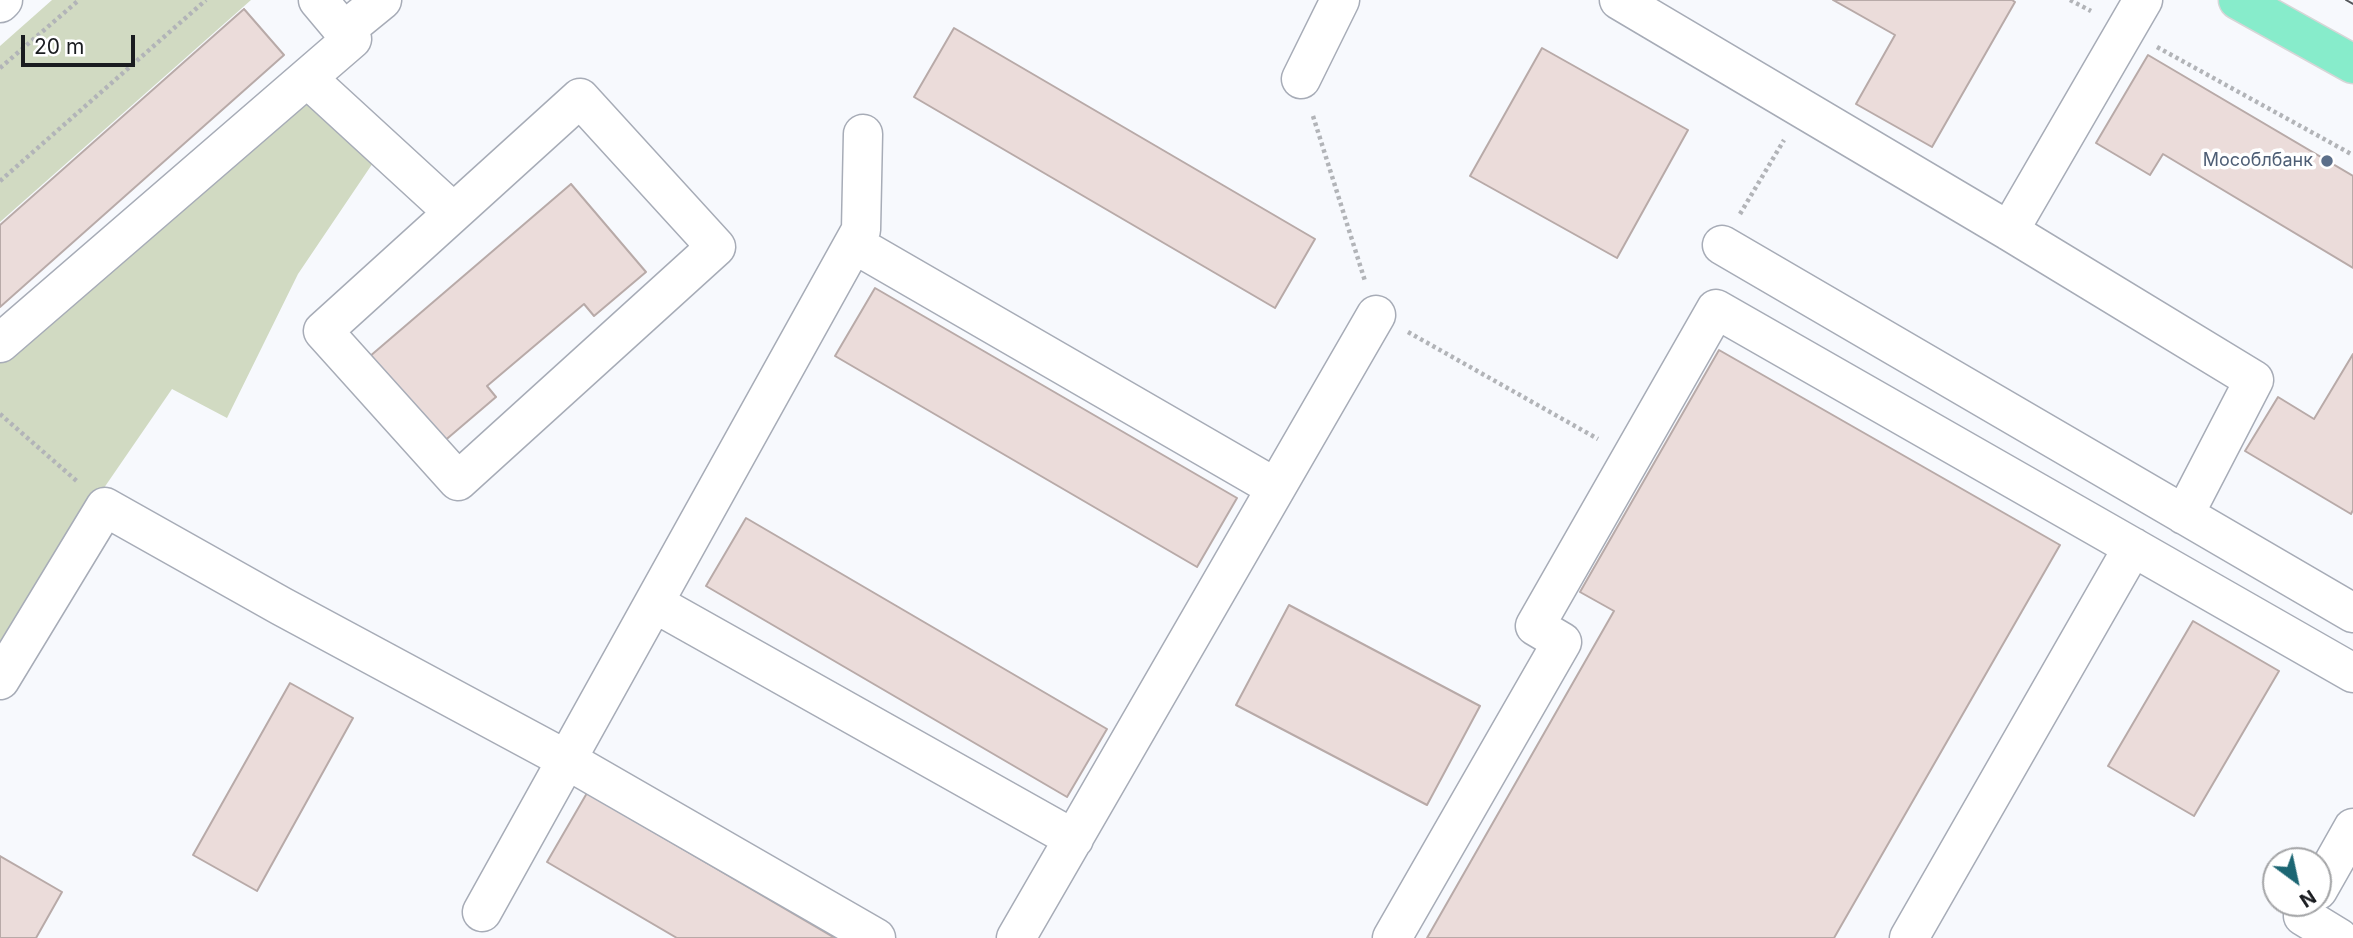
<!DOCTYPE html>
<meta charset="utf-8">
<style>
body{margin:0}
#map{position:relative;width:2353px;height:938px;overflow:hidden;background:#f7f9fd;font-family:Inter,sans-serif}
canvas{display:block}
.north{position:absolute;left:2262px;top:847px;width:70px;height:70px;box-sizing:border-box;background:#fff;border:2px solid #a3a4a6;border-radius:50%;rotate:147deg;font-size:19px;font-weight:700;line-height:28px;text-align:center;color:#1a1c20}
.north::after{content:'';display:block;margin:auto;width:24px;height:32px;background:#1c6673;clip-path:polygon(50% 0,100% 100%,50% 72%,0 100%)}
.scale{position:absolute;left:21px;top:35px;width:114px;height:32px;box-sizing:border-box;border:4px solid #1a1c20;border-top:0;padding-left:9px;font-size:21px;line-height:24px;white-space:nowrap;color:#1a1c20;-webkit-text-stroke:5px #fff;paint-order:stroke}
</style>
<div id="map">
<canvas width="2353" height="938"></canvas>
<div class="north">N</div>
<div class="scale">20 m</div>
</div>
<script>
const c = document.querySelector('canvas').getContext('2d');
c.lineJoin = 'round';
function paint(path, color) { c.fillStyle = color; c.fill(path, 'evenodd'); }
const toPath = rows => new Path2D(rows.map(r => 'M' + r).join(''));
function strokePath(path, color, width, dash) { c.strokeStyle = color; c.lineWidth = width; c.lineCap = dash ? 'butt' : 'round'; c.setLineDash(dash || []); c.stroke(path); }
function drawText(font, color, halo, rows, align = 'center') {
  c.font = font + ' Inter,sans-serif'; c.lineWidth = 7; c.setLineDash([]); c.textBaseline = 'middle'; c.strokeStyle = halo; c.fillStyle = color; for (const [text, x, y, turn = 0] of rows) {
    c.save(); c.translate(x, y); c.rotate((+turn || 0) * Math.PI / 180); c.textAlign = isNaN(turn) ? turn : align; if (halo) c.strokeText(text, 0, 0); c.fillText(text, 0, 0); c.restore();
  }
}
const green = toPath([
 [52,0,251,0,0,222,0,46],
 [307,78,383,148,298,274,227,418,172,389,95,501,0,662,0,343]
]);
const building = toPath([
 [1833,0,2012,0,2015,2,1932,147,1856,104,1895,35,1833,0],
 [244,9,284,55,0,307,0,225,244,9],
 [954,28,1315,239,1275,308,914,97,954,28],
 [1542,48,1688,130,1617,258,1470,176,1542,48],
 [2148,55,2353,176,2353,268,2163,154,2150,175,2096,143,2148,55],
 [571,184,646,272,594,316,584,304,487,386,496,397,442,443,369,357,571,184],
 [875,288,1237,498,1197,567,835,356,875,288],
 [1719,350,2060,545,1834,938,1427,938,1614,611,1580,592,1719,350],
 [2353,354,2353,510,2351,514,2245,451,2278,397,2314,419,2353,354],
 [746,518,1107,729,1067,797,706,586,746,518],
 [1289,605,1480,706,1427,805,1236,705,1289,605],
 [2193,621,2279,671,2194,816,2108,766,2193,621],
 [290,683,353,718,257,891,193,855,290,683],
 [587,793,835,938,677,938,547,862,587,793],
 [0,856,62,892,36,938,0,938,0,856]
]);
const path = toPath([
 [2070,0,2091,11],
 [2157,47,2353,155],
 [0,68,79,0],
 [1313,116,1365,281],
 [0,181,206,0],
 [1740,214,1784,140],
 [1408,332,1598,439],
 [0,414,79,483]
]);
const minor = toPath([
 [318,0,344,31,382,0],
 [1619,0,2009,231,2254,380,2184,515],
 [0,3,3,0],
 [307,78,453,212],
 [1301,79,1340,0],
 [580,98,716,247,458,481,323,331,580,98],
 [2009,231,2143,0],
 [854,244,1276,488],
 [1722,245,2353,613],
 [0,343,352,39,344,31],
 [654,603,1074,839],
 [0,680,105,507,281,606,567,760,876,938],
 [2318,890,2353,828],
 [482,912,861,230,863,134],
 [2303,916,2339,938],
 [1016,938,1376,315],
 [1392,938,1562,642,1535,626,1716,309,2353,673],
 [1909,938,2133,547]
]);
const major = toPath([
 [2238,0,2353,64]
]);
const tram = toPath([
 [2346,0,2353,4]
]);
const markers = [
 [2327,161,7,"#5c6f8a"]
];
const serviceNames = [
 ["Мособлбанк",2313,161]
];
paint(green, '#d1dac2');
paint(building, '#ebdcda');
strokePath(building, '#b8aaa8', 2);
strokePath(minor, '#a7acb7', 41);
strokePath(major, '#d6d6d7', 41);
strokePath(path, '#b2b4b8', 4.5, [3.5, 3.5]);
strokePath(minor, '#fff', 38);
strokePath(major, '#87eccb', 38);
strokePath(tram, '#54565a', 2);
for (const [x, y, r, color] of markers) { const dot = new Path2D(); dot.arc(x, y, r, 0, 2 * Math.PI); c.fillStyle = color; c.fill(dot); strokePath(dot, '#fff', 2.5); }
drawText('18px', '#4e5e75', '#fff', serviceNames, 'right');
</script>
